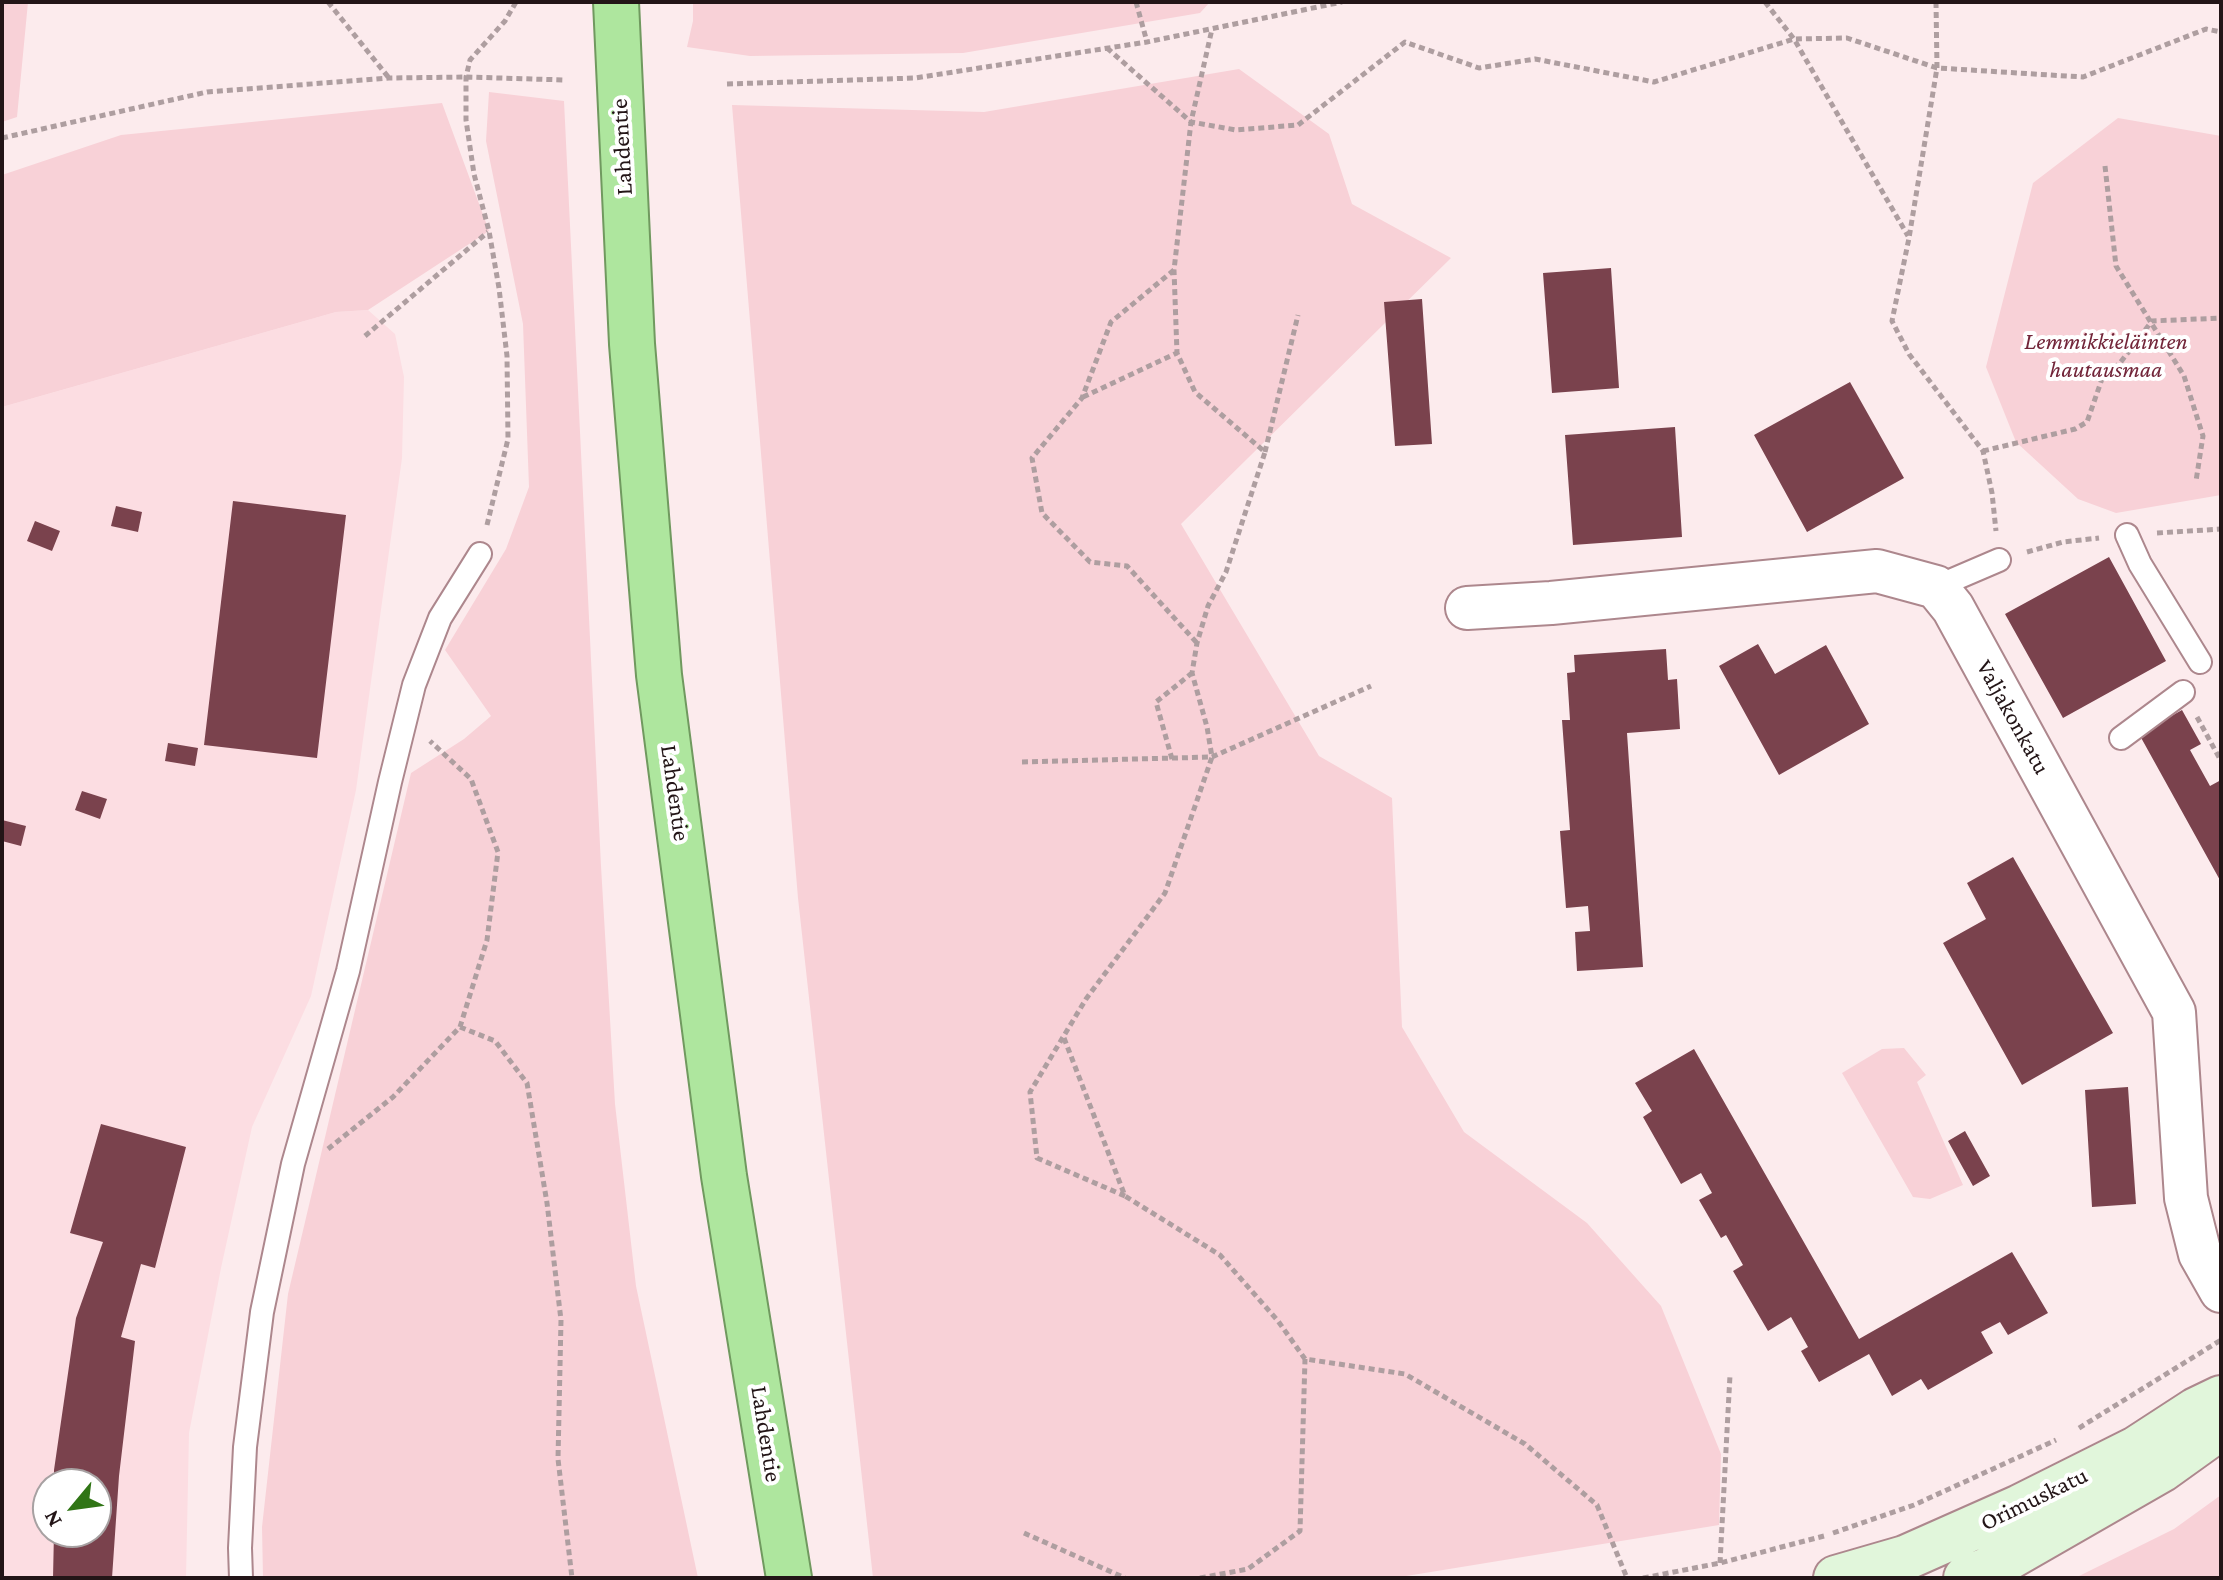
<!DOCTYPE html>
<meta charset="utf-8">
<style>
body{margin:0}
#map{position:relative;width:2223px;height:1580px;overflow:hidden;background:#fcebed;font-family:"Crimson Pro",serif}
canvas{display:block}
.frame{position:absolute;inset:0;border:4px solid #231517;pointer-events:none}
.north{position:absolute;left:32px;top:1468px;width:80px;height:80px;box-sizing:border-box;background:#fff;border:2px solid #a7a1a2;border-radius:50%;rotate:241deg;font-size:22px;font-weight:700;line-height:32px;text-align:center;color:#231517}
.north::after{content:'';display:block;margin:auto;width:28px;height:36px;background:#307516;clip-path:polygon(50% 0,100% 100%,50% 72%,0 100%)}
</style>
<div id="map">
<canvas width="2223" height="1580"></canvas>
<div class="frame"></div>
<div class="north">N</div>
</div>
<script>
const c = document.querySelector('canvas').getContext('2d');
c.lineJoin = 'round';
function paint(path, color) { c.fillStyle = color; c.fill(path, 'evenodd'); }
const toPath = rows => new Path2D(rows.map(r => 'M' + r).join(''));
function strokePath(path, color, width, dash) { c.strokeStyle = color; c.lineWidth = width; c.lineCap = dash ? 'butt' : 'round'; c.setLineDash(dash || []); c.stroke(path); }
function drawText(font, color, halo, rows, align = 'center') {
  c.font = font + ' "Crimson Pro",serif'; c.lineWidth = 8; c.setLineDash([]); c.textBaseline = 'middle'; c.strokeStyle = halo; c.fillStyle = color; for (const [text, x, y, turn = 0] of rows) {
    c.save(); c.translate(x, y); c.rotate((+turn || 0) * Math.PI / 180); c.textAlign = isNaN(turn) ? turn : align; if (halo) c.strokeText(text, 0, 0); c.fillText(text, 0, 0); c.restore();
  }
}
const built = toPath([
 [368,310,395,334,404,377,402,458,356,790,311,996,252,1127,221,1268,189,1433,186,1578,2,1578,2,407,336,312],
 [48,1484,96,1484,96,1532,48,1532]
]);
const green = toPath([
 [2,2,28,2,17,117,2,122],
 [693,2,1210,2,1200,13,963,53,750,56,687,47,693,21],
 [1239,69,1329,134,1352,204,1451,258,1181,524,1319,756,1392,798,1402,1027,1464,1132,1587,1223,1661,1306,1721,1454,1719,1525,1394,1578,873,1578,798,898,732,105,984,112],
 [489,92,564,101,601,866,615,1104,636,1286,698,1578,263,1578,262,1527,288,1294,411,773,464,739,491,716,445,650,506,549,529,487,523,324,486,141],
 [442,103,489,231,368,310,336,312,2,407,2,175,121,135],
 [2118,118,2221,136,2221,495,2116,513,2078,499,2016,442,1986,367,2033,183],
 [1904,1048,1926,1075,1917,1082,1963,1185,1930,1199,1913,1197,1842,1073,1882,1049],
 [2221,1495,2221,1578,2075,1578,2174,1529]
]);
const building = toPath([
 [1611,268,1619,388,1552,393,1543,273],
 [1422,299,1432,444,1395,446,1384,302],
 [1850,382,1904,478,1807,532,1754,435],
 [1675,427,1682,537,1573,545,1565,435],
 [233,501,346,515,317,758,204,745],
 [116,506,142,512,138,532,111,526],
 [35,521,60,531,52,551,27,541],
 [2109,557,2166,661,2063,718,2005,614],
 [1758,644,1775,674,1826,645,1869,724,1779,775,1719,666],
 [1666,649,1668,680,1677,679,1680,729,1627,733,1643,967,1577,971,1575,932,1590,931,1588,906,1566,908,1560,831,1570,830,1562,720,1570,720,1567,673,1575,672,1574,655],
 [2182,710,2201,744,2190,750,2210,786,2221,780,2221,882,2139,734],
 [168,743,198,748,195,766,165,761],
 [82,791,107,799,100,819,75,810],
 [2,820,26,826,21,846,2,841],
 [2013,857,2113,1033,2022,1085,1943,943,1986,919,1967,883],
 [1694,1049,1859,1339,2012,1252,2048,1313,2008,1335,2000,1322,1981,1332,1993,1353,1928,1390,1921,1379,1892,1396,1869,1354,1819,1382,1801,1351,1808,1347,1791,1317,1768,1331,1733,1271,1743,1265,1726,1235,1721,1238,1699,1200,1712,1193,1701,1173,1681,1184,1643,1117,1652,1111,1635,1083],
 [2128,1087,2136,1204,2092,1207,2085,1090],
 [101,1124,186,1147,155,1268,141,1264,121,1337,135,1341,119,1476,112,1578,53,1578,54,1532,96,1532,96,1484,54,1484,54,1470,76,1318,103,1242,70,1233],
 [1965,1131,1990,1176,1973,1186,1948,1141]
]);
const path = toPath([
 [328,2,389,78],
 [1136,2,1147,42],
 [1765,2,1794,39,1908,236],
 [1936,2,1937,68,1909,238,1892,321,1909,354,1983,451,1992,493,1996,531],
 [1107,48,1191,122,1236,130,1298,125,1405,42,1479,68,1535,59,1654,82,1794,39,1847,38,1937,68,2083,77,2206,29,2221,32],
 [727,84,915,78,1147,42,1342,2],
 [2,138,207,92,389,78,466,77,565,80],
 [2105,166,2116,266,2184,376,2203,436,2196,481],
 [1174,270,1111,322,1082,398,1032,458,1042,513,1090,562,1127,566,1197,643],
 [365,336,488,232],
 [1083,397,1177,353],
 [1983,451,2075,429,2087,422,2103,376,2120,363,2152,321,2221,318],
 [1265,452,1298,315],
 [487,525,508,439,507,356,499,288,489,231,474,174,466,120,466,77,470,60,505,21,516,2],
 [2157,533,2221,529],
 [2027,552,2063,542,2099,538],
 [2197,717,2221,761],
 [1172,759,1156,702,1192,673],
 [1022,762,1212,757,1371,686],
 [460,1027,495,1041,527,1083,547,1203,561,1320,558,1459,572,1578],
 [1064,1038,1125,1196,1220,1255,1278,1321,1305,1359,1405,1374,1525,1444,1597,1505,1627,1578],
 [328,1149,393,1097,460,1027,487,940,498,852,471,779,430,741],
 [1125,1196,1037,1158,1030,1092,1086,999,1165,893,1212,757,1207,727,1192,673,1197,643,1208,606,1226,572,1265,452,1195,392,1177,353,1174,270,1191,122,1212,29],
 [2079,1428,2221,1340],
 [1024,1533,1125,1578],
 [1833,1533,1914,1505,2056,1440],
 [1720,1563,1730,1375],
 [1200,1578,1248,1569,1300,1531,1305,1359],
 [1643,1578,1720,1563,1824,1536]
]);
const service = toPath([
 [2127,535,2140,564,2200,662],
 [1936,587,1999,560],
 [2121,738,2183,692],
 [241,1578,240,1548,245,1447,262,1312,293,1164,348,971,390,782,414,685,440,618,480,554]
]);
const minor = toPath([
 [1467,608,1551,603,1877,571,1936,587,1953,608,2174,1012,2186,1198,2200,1254,2221,1291]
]);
const secondary = toPath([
 [1836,1578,1905,1558,2020,1507,2136,1449,2196,1410,2221,1398],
 [1966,1578,1985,1571,2161,1470,2221,1427]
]);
const trunk = toPath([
 [616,2,632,344,659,675,724,1176,789,1578]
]);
const streetNames = [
 ["Lahdentie",622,147,-93],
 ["Valjakonkatu",2013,717,61],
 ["Lahdentie",675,793,82],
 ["Lahdentie",766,1434,81],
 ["Orimuskatu",2034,1499,-26]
];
const parkNames = [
 ["Lemmikkieläinten",2106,342],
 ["hautausmaa",2106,370]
];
paint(built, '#fcdde2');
paint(green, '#f8d1d7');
paint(building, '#7a424d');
strokePath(service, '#ad878d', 26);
strokePath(minor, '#ad878d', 46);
strokePath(secondary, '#ad878d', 48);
strokePath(trunk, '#70995f', 48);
strokePath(path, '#ae9ea0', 5, [6, 4]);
strokePath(service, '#fff', 22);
strokePath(minor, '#fff', 42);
strokePath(secondary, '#e1f6db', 44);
strokePath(trunk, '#aee69e', 44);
drawText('24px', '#231517', '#fff', streetNames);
drawText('italic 24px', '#722539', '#fff', parkNames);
</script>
